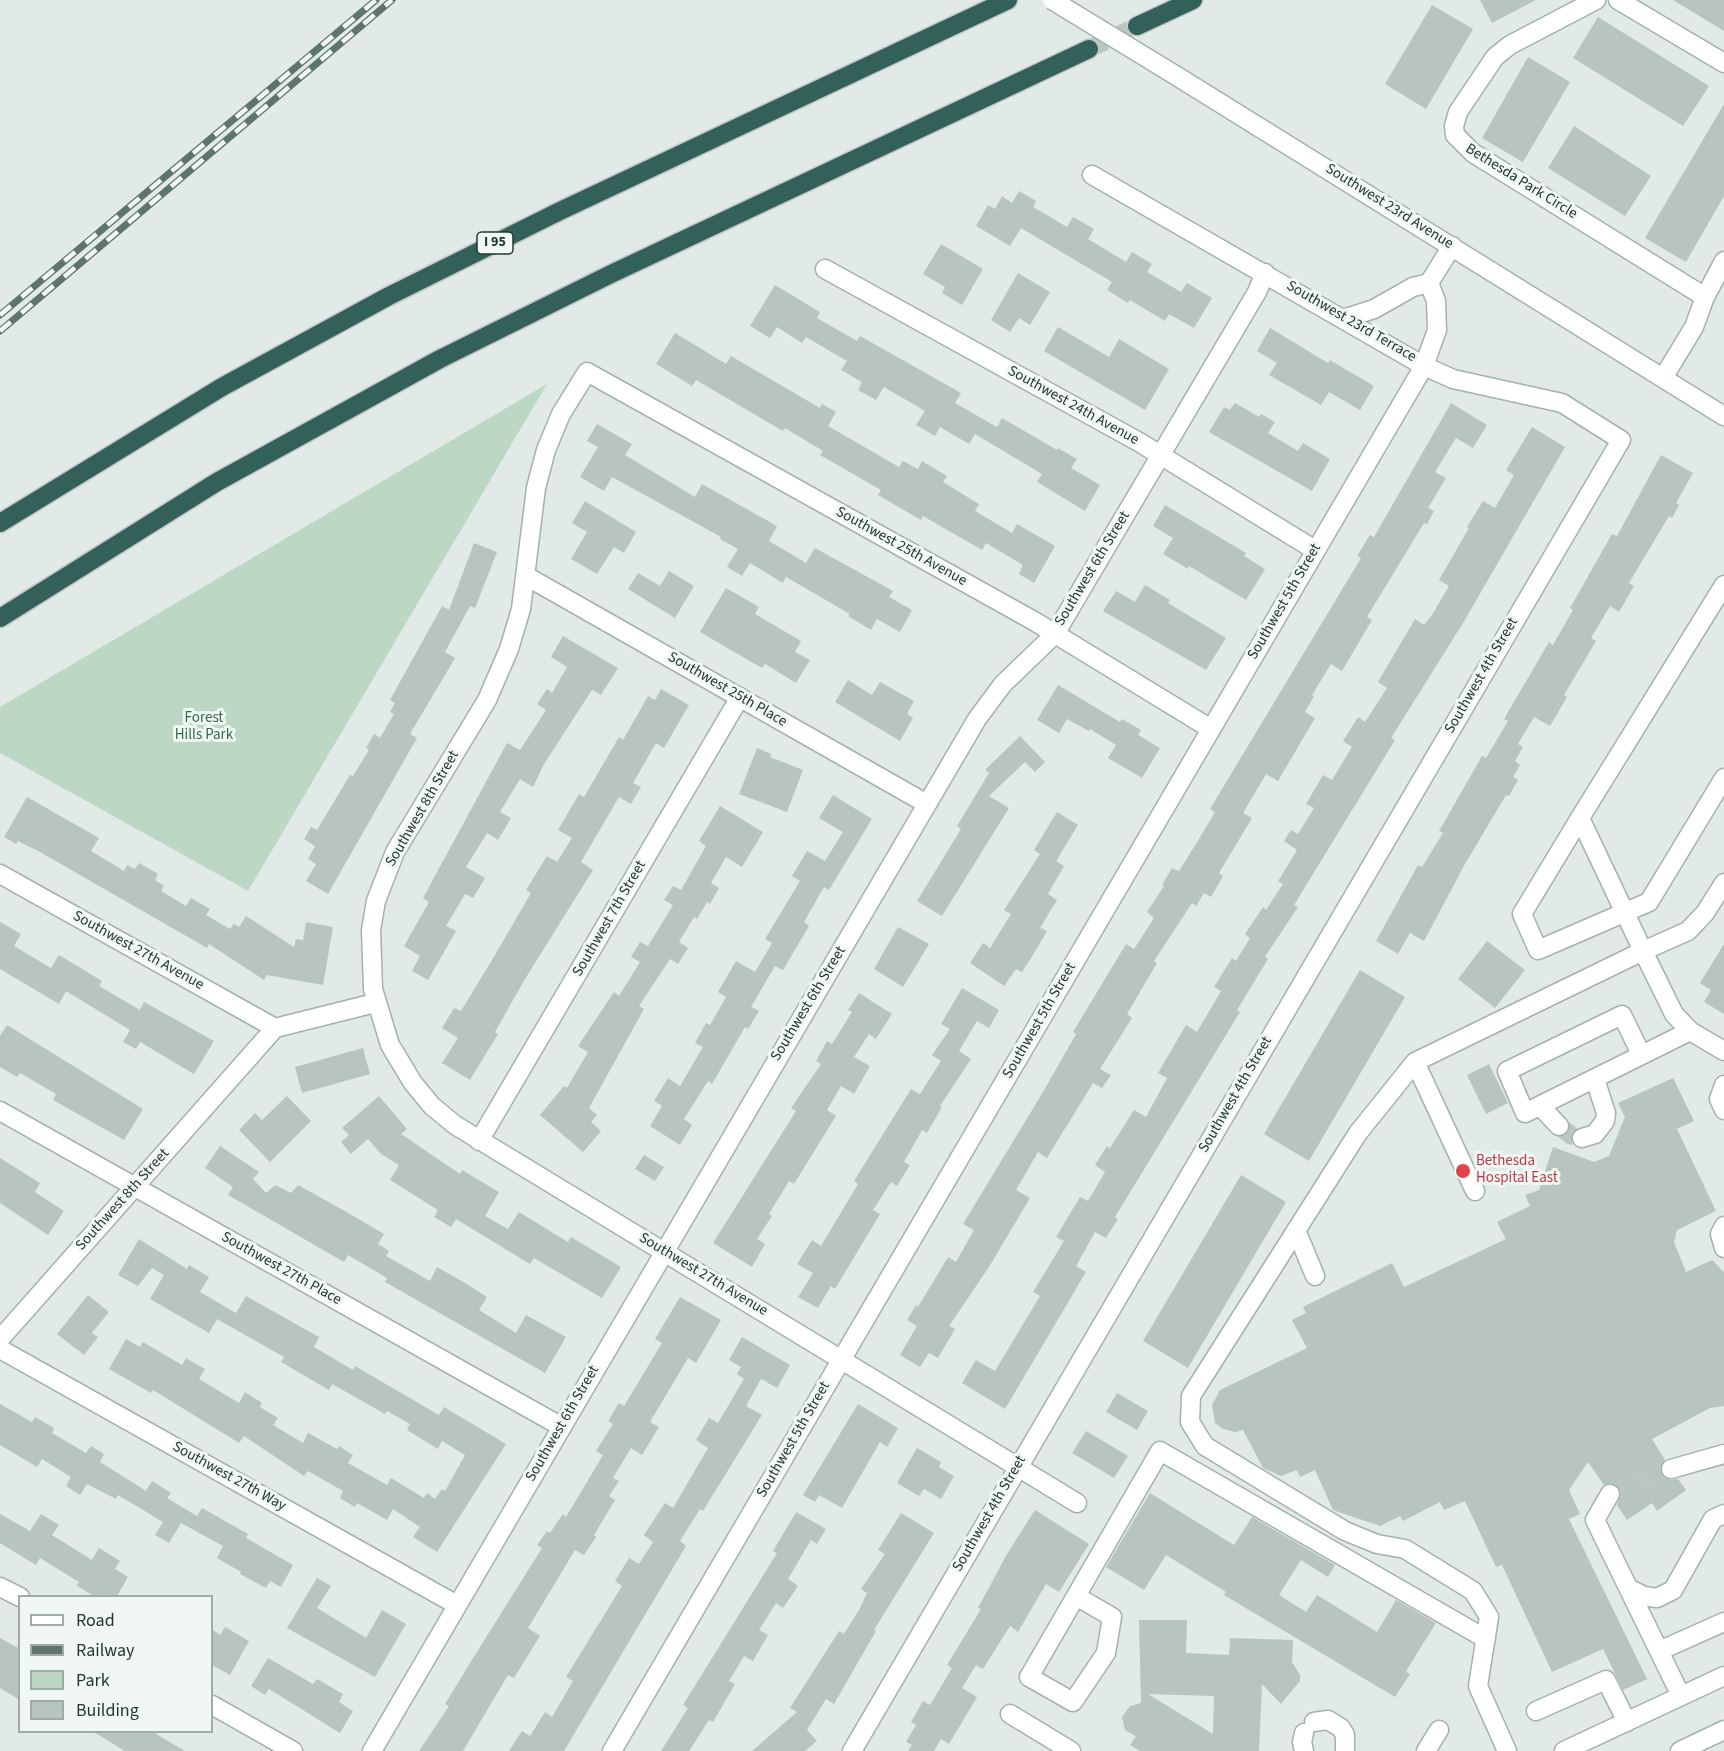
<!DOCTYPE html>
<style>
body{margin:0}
#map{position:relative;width:1724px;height:1751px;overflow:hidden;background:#e1eae6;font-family:"Source Sans 3",sans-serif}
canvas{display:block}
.legend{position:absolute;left:18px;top:1595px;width:195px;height:138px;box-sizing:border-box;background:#f1f7f4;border:2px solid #9faba7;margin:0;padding:8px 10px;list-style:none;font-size:18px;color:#233834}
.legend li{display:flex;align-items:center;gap:12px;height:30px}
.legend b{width:30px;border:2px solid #9faba7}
</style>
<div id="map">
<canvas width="1724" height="1751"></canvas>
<ul class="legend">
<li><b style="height:8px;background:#fff"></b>Road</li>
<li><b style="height:8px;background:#5e746f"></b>Railway</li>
<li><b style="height:16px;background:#bcd8c5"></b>Park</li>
<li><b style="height:16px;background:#b7c4bf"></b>Building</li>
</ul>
</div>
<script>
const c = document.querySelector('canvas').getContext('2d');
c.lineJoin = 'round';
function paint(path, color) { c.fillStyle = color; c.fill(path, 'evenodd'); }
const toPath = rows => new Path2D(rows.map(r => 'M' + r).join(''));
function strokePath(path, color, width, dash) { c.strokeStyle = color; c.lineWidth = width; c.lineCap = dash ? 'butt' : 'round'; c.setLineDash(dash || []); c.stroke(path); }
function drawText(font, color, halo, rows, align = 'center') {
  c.font = font + ' "Source Sans 3",sans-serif'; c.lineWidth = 6; c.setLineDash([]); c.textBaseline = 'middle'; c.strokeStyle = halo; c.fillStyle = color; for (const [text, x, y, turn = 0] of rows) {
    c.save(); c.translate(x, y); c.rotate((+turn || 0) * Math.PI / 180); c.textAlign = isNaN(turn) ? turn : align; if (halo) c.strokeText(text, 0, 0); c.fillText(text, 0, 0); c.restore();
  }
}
const green = toPath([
 [547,384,248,891,0,753,0,707]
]);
const building = toPath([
 [1480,0,1536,0,1492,23],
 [1673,0,1724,0,1724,31],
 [1432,5,1473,29,1426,109,1385,84],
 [1598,17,1709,86,1683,126,1573,58],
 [1528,57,1570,82,1523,162,1482,138],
 [1724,104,1724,196,1686,262,1645,238],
 [1574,126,1651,176,1625,216,1548,168],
 [1019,191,1036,201,1033,207,1067,227,1073,217,1094,229,1088,239,1126,262,1132,252,1152,264,1147,272,1181,292,1187,283,1212,298,1194,328,1169,314,1165,321,1130,300,1128,303,1107,290,1112,282,1021,228,1010,246,976,226,988,205,995,209,1002,196,1012,203],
 [941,244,983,269,962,305,942,293,945,287,923,274],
 [1018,273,1050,292,1030,325,1019,318,1010,332,991,320],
 [775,285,820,312,817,318,857,341,860,336,961,393,955,403,997,427,1002,418,1057,450,1058,448,1077,459,1071,468,1100,485,1085,511,1037,482,1042,474,975,434,969,444,940,427,935,436,916,425,925,411,884,387,876,400,858,390,862,382,841,370,847,361,806,337,802,343,777,327,770,338,750,326],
 [1058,327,1109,357,1119,339,1169,369,1145,410,1044,351],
 [1270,328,1328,363,1330,360,1374,386,1360,410,1329,392,1321,405,1269,375,1277,363,1257,351],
 [675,333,726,364,731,356,820,408,822,404,836,412,828,426,899,467,903,461,918,469,922,461,947,476,943,482,979,504,975,511,1012,533,1017,524,1055,546,1034,583,1019,574,1023,565,986,543,982,550,923,516,921,520,878,495,881,490,820,455,823,451,785,428,783,431,696,380,692,386,656,364],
 [1235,403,1259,417,1261,414,1275,422,1268,433,1298,451,1303,443,1330,459,1312,491,1209,432,1224,407,1230,410],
 [1451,403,1487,425,1473,448,1456,438,1435,472,1446,478,1428,508,1434,511,1427,524,1424,523,1367,617,1372,620,1342,671,1331,664,1312,695,1314,696,1305,712,1315,718,1278,781,1266,774,1243,813,1252,818,1219,873,1223,876,1211,897,1204,893,1196,906,1192,903,1154,961,1157,963,1127,1014,1132,1018,1100,1069,1111,1075,1102,1088,1093,1083,1047,1158,1038,1152,1016,1190,1030,1198,989,1267,949,1326,955,1329,938,1358,929,1353,920,1367,900,1355,917,1326,907,1320,916,1305,918,1307,948,1257,956,1262,974,1230,963,1224,1043,1092,1076,1034,1073,1032,1126,944,1134,949,1154,918,1147,912,1164,886,1162,885,1172,868,1179,871,1196,844,1215,812,1210,809,1361,558,1357,556,1370,535,1374,537],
 [597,424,632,444,625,455,695,497,702,484,777,526,769,541,806,563,815,548,893,591,889,597,912,610,900,632,877,619,871,630,848,616,850,614,786,577,783,583,750,563,742,576,727,567,738,549,720,539,721,537,612,477,604,491,580,477,598,447,587,441],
 [1532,427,1565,447,1463,623,1391,738,1395,740,1294,905,1298,907,1265,957,1268,959,1237,1010,1240,1012,1115,1217,1118,1219,1106,1238,1095,1232,1076,1266,1086,1272,1005,1409,962,1383,976,1360,995,1371,1040,1296,1033,1292,1064,1241,1056,1237,1080,1197,1088,1201,1105,1172,1095,1165,1107,1146,1110,1148,1134,1110,1146,1117,1167,1078,1158,1073,1186,1025,1197,1032,1221,991,1214,987,1232,958,1236,961,1250,938,1245,934,1263,907,1266,910,1283,884,1278,881,1297,850,1284,841,1291,830,1298,834,1314,808,1306,804,1323,775,1332,780,1352,747,1343,741,1358,717,1365,722,1387,688,1378,682,1415,619,1424,625,1432,615,1449,586,1439,580,1469,528,1467,527,1483,501,1495,508,1514,475,1506,470],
 [1661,455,1693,473,1676,503,1679,505,1672,518,1669,516,1629,583,1634,586,1619,612,1610,606,1591,638,1596,641,1564,695,1567,697,1550,726,1534,717,1518,744,1523,747,1515,761,1520,765,1513,777,1518,780,1509,796,1506,795,1465,864,1424,941,1410,933,1398,954,1376,941,1418,865,1422,867,1443,833,1439,831,1482,756,1486,758,1508,721,1504,719,1549,642,1553,645,1573,610,1570,608,1612,534,1617,536],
 [585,501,636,532,624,553,614,547,597,574,571,559,587,532,572,523],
 [1165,505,1246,553,1244,556,1265,569,1246,600,1189,566,1188,569,1163,554,1173,538,1153,526],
 [474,543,497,552,475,608,470,606,445,652,455,658,410,734,417,738,328,894,306,881,316,864,308,859,315,846,304,839,311,827,317,830,350,775,353,776,369,750,366,748,374,734,380,738,394,714,390,712,395,703,390,700,442,606,449,610],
 [669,571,694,586,675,618,628,589,638,573,660,586],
 [1145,585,1170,600,1168,603,1226,638,1206,670,1103,611,1116,591,1135,602],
 [726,588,759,607,755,614,801,641,795,652,810,660,796,683,765,664,762,668,700,632],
 [563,636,618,668,601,695,592,690,544,764,533,787,520,779,500,812,511,818,498,840,487,833,466,867,485,878,473,898,465,894,446,926,456,931,428,980,412,971,420,956,404,946,429,902,423,898,507,743,520,750,546,710,537,704,547,689,552,693,567,667,551,657],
 [848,680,872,695,880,682,914,701,907,714,913,718,900,741,835,702],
 [1058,685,1120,722,1122,719,1141,730,1138,735,1160,748,1142,778,1108,758,1116,745,1090,729,1089,731,1067,719,1059,733,1037,720],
 [661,689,689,705,664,748,656,743,633,783,641,787,631,804,619,797,581,862,593,870,525,979,495,1032,498,1034,470,1080,442,1063,458,1038,442,1028,454,1008,461,1011,492,960,531,893,526,890,547,856,557,862,572,838,558,830,579,794,584,797,619,737,623,740,648,696,655,700],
 [1020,736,1045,762,1035,772,1025,762,989,796,1009,808,942,916,917,901,961,829,957,826,989,773,985,770],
 [757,748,771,754,770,757,803,770,787,812,739,794],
 [833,795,872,819,829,890,824,887,804,922,809,926,783,970,775,966,751,1007,759,1011,748,1029,745,1027,712,1084,708,1081,684,1119,692,1125,680,1145,650,1126,662,1106,654,1101,668,1078,680,1086,703,1047,695,1043,706,1023,710,1025,726,997,718,992,736,961,755,972,772,943,765,939,800,881,792,876,807,851,825,861,843,832,819,818],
 [27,797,99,838,91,851,124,871,127,865,135,869,139,863,158,874,155,880,164,886,161,891,186,906,191,898,210,909,206,915,230,929,234,924,239,927,246,916,294,947,296,939,303,940,306,922,333,927,323,985,267,975,264,980,209,944,207,948,40,852,18,841,16,844,4,837],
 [720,806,763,832,742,867,726,857,711,883,719,888,710,904,707,902,697,919,694,917,679,942,688,948,678,964,670,959,639,1006,644,1009,589,1108,597,1115,591,1122,601,1131,583,1152,540,1115,564,1086,567,1088,588,1052,578,1046,614,992,619,996,640,962,631,957,640,942,648,946,673,905,664,900,673,886,681,890,706,846,699,841],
 [1057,812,1078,825,1056,861,1064,866,1048,894,1057,900,1040,928,1047,931,1033,955,1022,972,1016,969,1004,986,970,963,983,943,990,948,1011,914,1004,910,1040,854,1034,850],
 [0,922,21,934,14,946,51,968,59,955,102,981,99,986,140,1010,144,1002,214,1041,194,1074,140,1042,136,1049,123,1042,130,1030,66,991,59,1004,0,969],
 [898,927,929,944,903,987,874,969],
 [1487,941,1525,970,1495,1008,1458,979],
 [1724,944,1724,1014,1704,1002,1711,990,1700,983],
 [1360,970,1405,997,1309,1161,1264,1134],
 [962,988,999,1010,989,1028,977,1021,959,1051,971,1059,940,1106,942,1107,927,1133,922,1130,904,1162,910,1165,897,1186,891,1182,873,1210,880,1214,835,1289,831,1286,818,1308,798,1297,813,1273,797,1264,812,1240,821,1246,858,1184,854,1181,911,1089,920,1094,941,1061,932,1055,950,1029,941,1024],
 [859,993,892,1014,876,1039,869,1034,854,1057,870,1066,854,1094,841,1086,827,1110,836,1116,794,1184,789,1181,769,1214,772,1216,757,1239,765,1244,752,1267,713,1243,796,1111,791,1108,821,1064,816,1061,827,1041,832,1044,852,1012,848,1010],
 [7,1025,143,1109,124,1140,53,1100,56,1094,20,1073,17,1077,0,1067,0,1036],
 [363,1048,370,1074,302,1093,295,1067],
 [1489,1064,1508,1103,1486,1114,1467,1075],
 [1673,1078,1694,1121,1677,1129,1716,1211,1677,1230,1674,1242,1686,1272,1712,1260,1724,1272,1724,1406,1710,1408,1652,1439,1665,1460,1660,1467,1663,1477,1669,1480,1678,1479,1686,1490,1657,1511,1652,1503,1627,1520,1617,1505,1621,1495,1619,1488,1611,1483,1604,1485,1588,1462,1569,1490,1580,1514,1569,1519,1647,1679,1623,1690,1603,1649,1552,1672,1502,1565,1496,1567,1465,1501,1444,1510,1440,1502,1403,1521,1400,1516,1380,1526,1333,1510,1315,1470,1300,1477,1297,1470,1281,1476,1263,1468,1243,1430,1235,1432,1223,1429,1215,1423,1212,1405,1220,1390,1307,1348,1292,1320,1306,1313,1303,1307,1392,1263,1404,1287,1506,1239,1497,1222,1530,1206,1525,1195,1539,1190,1553,1147,1594,1162,1609,1156,1625,1117,1618,1103],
 [287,1096,311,1121,270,1162,239,1130,255,1113,262,1120],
 [379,1096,407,1129,401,1134,460,1174,462,1170,499,1192,485,1216,508,1229,519,1212,568,1242,571,1237,621,1267,602,1298,534,1258,530,1264,456,1219,451,1227,434,1217,438,1210,390,1180,399,1165,381,1154,368,1139,351,1154,341,1142,349,1135,342,1128],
 [220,1146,259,1172,253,1179,266,1193,275,1185,291,1193,298,1185,350,1214,384,1234,378,1244,389,1251,386,1256,430,1281,437,1267,470,1286,487,1297,479,1310,516,1333,526,1315,566,1337,545,1373,385,1282,387,1278,348,1255,344,1262,228,1195,233,1187,205,1168],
 [644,1155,664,1167,655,1181,635,1169],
 [0,1158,40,1183,35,1192,64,1211,48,1235,0,1203],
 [1241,1175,1286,1202,1188,1368,1143,1341],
 [139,1239,187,1269,189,1265,209,1277,200,1292,236,1313,246,1296,319,1337,314,1347,353,1370,355,1366,439,1415,444,1407,506,1444,437,1552,413,1537,420,1527,393,1509,387,1520,357,1503,355,1507,340,1498,343,1491,308,1471,304,1476,244,1436,239,1443,153,1390,151,1393,109,1369,126,1339,140,1347,143,1342,182,1365,186,1358,205,1369,199,1379,239,1403,245,1392,262,1403,260,1407,278,1418,273,1425,303,1443,308,1433,337,1449,339,1446,353,1455,348,1463,387,1485,391,1478,424,1498,427,1493,435,1499,442,1489,445,1491,465,1455,442,1441,438,1449,407,1430,410,1424,387,1411,385,1414,332,1384,329,1390,281,1362,284,1357,217,1319,209,1333,150,1299,164,1275,152,1268,138,1286,118,1275],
 [88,1295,109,1312,92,1333,98,1337,84,1355,57,1334],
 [680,1297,721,1320,696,1363,688,1358,650,1422,659,1427,642,1455,631,1448,613,1478,619,1481,609,1496,615,1500,594,1535,596,1537,584,1555,575,1550,528,1628,540,1636,514,1678,508,1675,463,1751,419,1751,449,1706,445,1704,475,1655,542,1548,537,1545,547,1531,550,1533,563,1514,566,1517,603,1455,596,1451,613,1424,608,1421,619,1403,624,1406,662,1343,655,1339],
 [742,1337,790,1365,777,1388,761,1379,746,1406,762,1415,703,1511,700,1509,680,1541,686,1546,564,1751,509,1751,522,1731,530,1736,545,1712,552,1717,573,1681,566,1677,622,1586,615,1581,629,1558,639,1564,653,1542,644,1535,665,1503,673,1508,708,1448,696,1440,709,1418,718,1423,744,1379,737,1374,741,1367,729,1360],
 [1117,1393,1148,1411,1137,1430,1106,1412],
 [0,1404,32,1422,35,1417,54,1428,52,1433,86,1453,91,1446,104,1454,100,1462,146,1491,152,1481,171,1493,167,1498,197,1516,202,1508,248,1534,246,1538,293,1565,281,1587,270,1581,266,1588,240,1574,241,1572,217,1558,223,1546,181,1523,169,1543,155,1535,163,1522,118,1495,116,1499,87,1484,80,1495,66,1486,71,1477,42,1459,37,1467,0,1445],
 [858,1404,898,1428,887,1447,880,1442,842,1508,819,1495,815,1502,803,1495],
 [1086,1431,1128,1456,1114,1478,1072,1453],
 [917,1448,941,1462,939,1467,954,1476,941,1499,924,1489,919,1496,897,1483],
 [1150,1493,1234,1545,1252,1517,1335,1565,1328,1577,1301,1560,1279,1595,1306,1612,1317,1595,1377,1632,1396,1600,1436,1623,1406,1671,1410,1674,1395,1697,1224,1595,1226,1592,1166,1555,1144,1590,1106,1567],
 [1035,1510,1089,1544,1059,1592,1046,1584,1018,1632,1010,1626,983,1669,976,1665,962,1688,977,1697,949,1744,941,1739,934,1751,908,1751,912,1745,906,1742,916,1725,911,1722,923,1701,930,1705,952,1668,947,1665,981,1609,978,1608,1007,1554],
 [796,1512,826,1529,817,1544,811,1540,788,1579,798,1586,783,1608,776,1603,759,1630,768,1635,753,1661,744,1656,729,1681,735,1684,713,1722,709,1720,689,1751,661,1751,688,1708,683,1705,777,1553,773,1551],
 [901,1513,934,1533,874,1630,876,1631,834,1704,826,1699,807,1730,817,1741,805,1751,752,1751,797,1712,790,1708,839,1631,844,1634,859,1610,867,1593,861,1589,885,1554,878,1550],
 [0,1514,30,1531,41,1514,59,1525,52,1535,92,1560,99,1548,120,1561,115,1569,128,1577,117,1596,94,1596,77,1586,79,1582,40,1558,36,1565,0,1543],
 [317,1578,331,1586,317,1608,366,1638,382,1610,406,1624,375,1677,287,1628],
 [1139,1620,1187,1620,1186,1653,1229,1655,1230,1638,1293,1640,1292,1662,1300,1675,1300,1681,1281,1704,1262,1684,1259,1751,1140,1751,1130,1745,1136,1736,1125,1730,1122,1717,1130,1706,1141,1703],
 [1148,1694,1214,1696,1213,1734],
 [225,1627,249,1641,230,1675,212,1665,212,1629,220,1635],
 [0,1638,20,1649,20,1700,0,1688],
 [268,1658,313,1684,317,1679,343,1694,339,1702,353,1711,340,1733,269,1689,265,1695,251,1686],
 [92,1731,151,1731,185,1751,125,1751]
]);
const minorTunnel = toPath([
 [1559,1126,1572,1136,1582,1138],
 [1610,1494,1671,1469]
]);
const highwayTunnel = toPath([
 [1089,49,1137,26]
]);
const minor = toPath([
 [1596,0,1510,45,1495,57,1458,112,1454,126,1455,135,1473,153,1705,297],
 [1618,0,1724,63],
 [1175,75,1724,416],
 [825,269,1139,442,1315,550],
 [1343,319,1374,309,1413,287,1429,283,1452,246],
 [1663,378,1694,327,1705,297,1724,261],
 [526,576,927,804],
 [1580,818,1522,914,1538,950,1649,902,1724,778],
 [0,874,275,1028],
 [1724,883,1705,913,1688,931,1643,951,1674,1014,1690,1031,1724,1051],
 [1641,1054,1622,1015,1507,1071,1525,1113,1690,1031],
 [1415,1062,1475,1191],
 [1724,1085,1719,1099,1724,1110],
 [1540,1106,1559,1126],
 [0,1111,562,1427],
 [1582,1138,1595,1134,1605,1121,1606,1113,1595,1079],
 [479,1141,740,697],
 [1724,1226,1720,1234,1724,1248],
 [1296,1230,1315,1276],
 [0,1339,275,1028,375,1003],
 [0,1349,457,1605],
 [1671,1469,1724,1454],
 [1610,1494,1595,1520,1681,1696],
 [1077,1503,455,1125,432,1106,413,1083,390,1045,373,989,371,930,376,901,395,852,487,700,509,649,521,609,536,488,546,450,561,414,587,372,1034,621,1211,729],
 [0,1587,20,1597],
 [1628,1588,1644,1596,1657,1598,1673,1590,1713,1519,1724,1514],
 [1076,1596,1112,1617,1106,1653,1073,1702,1029,1677,1076,1596,1160,1451,1486,1639],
 [1659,1651,1724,1622],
 [212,1705,293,1751],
 [1536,1711,1606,1680,1627,1722],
 [1010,1714,1071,1751],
 [1314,1722,1328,1720,1341,1728,1345,1735,1345,1751],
 [372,1751,977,719,1003,684,1055,634,1257,292,1265,273],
 [612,1751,1424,366,1437,330,1436,301,1429,283],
 [852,1751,1621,440,1562,403,1453,379,1424,366,1092,175],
 [1304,1751,1302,1742,1304,1733],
 [1426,1751,1439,1730],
 [1507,1751,1478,1686,1489,1617,1473,1591,1405,1549,1377,1544,1345,1531,1205,1446,1190,1422,1191,1396,1358,1133,1415,1062,1643,951,1580,818,1724,585],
 [1564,1751,1724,1676],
 [1680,1751,1724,1730]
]);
const highway = toPath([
 [1137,26,1193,0],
 [0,523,222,387,389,296,560,211,1008,0],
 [0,618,217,482,440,359,611,274,1089,49]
]);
const rail = toPath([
 [0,315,376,0],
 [0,331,392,0]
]);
const minorBridge = toPath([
 [1052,0,1175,75]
]);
const markers = [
 [1463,1171,8,"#e0444e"]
];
const shields = [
 [495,243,36]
];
const shieldNames = [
 ["I 95",495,243]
];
const streetNames = [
 ["Bethesda Park Circle",1521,182,32],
 ["Southwest 23rd Avenue",1389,207,32],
 ["Southwest 23rd Terrace",1351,322,30],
 ["Southwest 24th Avenue",1073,406,29],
 ["Southwest 25th Avenue",901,547,29],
 ["Southwest 6th Street",1093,569,-59],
 ["Southwest 5th Street",1285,602,-60],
 ["Southwest 4th Street",1482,676,-60],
 ["Southwest 25th Place",727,690,30],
 ["Southwest 8th Street",423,809,-60],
 ["Southwest 7th Street",610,919,-60],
 ["Southwest 27th Avenue",138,951,29],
 ["Southwest 6th Street",809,1004,-59],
 ["Southwest 5th Street",1040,1021,-60],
 ["Southwest 4th Street",1236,1095,-60],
 ["Southwest 8th Street",123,1200,-48],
 ["Southwest 27th Place",281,1269,29],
 ["Southwest 27th Avenue",703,1275,31],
 ["Southwest 6th Street",563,1424,-60],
 ["Southwest 5th Street",794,1440,-60],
 ["Southwest 27th Way",229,1477,29],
 ["Southwest 4th Street",990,1514,-60]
];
const parkNames = [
 ["Forest",204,719],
 ["Hills Park",204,736]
];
const healthNames = [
 ["Bethesda",1476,1162],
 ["Hospital East",1476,1179]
];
paint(green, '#bcd8c5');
paint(building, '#b7c4bf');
strokePath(minorTunnel, '#bbc6c2', 18, [18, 9]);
strokePath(highwayTunnel, '#bbc6c2', 18, [18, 9]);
strokePath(minor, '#a4b1ad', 21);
strokePath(highway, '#c1c7c6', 21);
strokePath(minor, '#fff', 18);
strokePath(highway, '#33615a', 18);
strokePath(rail, '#5e746f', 7);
strokePath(rail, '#f1f7f4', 4.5, [14]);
strokePath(minorBridge, '#a4b1ad', 21, []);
strokePath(minorBridge, '#fff', 18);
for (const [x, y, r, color] of markers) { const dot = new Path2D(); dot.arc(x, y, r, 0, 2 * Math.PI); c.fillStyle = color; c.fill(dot); strokePath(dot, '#f1f7f4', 2); }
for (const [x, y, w] of shields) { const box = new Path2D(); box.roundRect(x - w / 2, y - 11, w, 22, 4.5); c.fillStyle = '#f1f7f4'; c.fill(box); strokePath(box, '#233834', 1.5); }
drawText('bold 14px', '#233834', null, shieldNames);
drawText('15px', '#233834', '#f1f7f4', streetNames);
drawText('15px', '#326a4b', '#f1f7f4', parkNames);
drawText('15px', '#be3a42', '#f1f7f4', healthNames, 'left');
</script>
